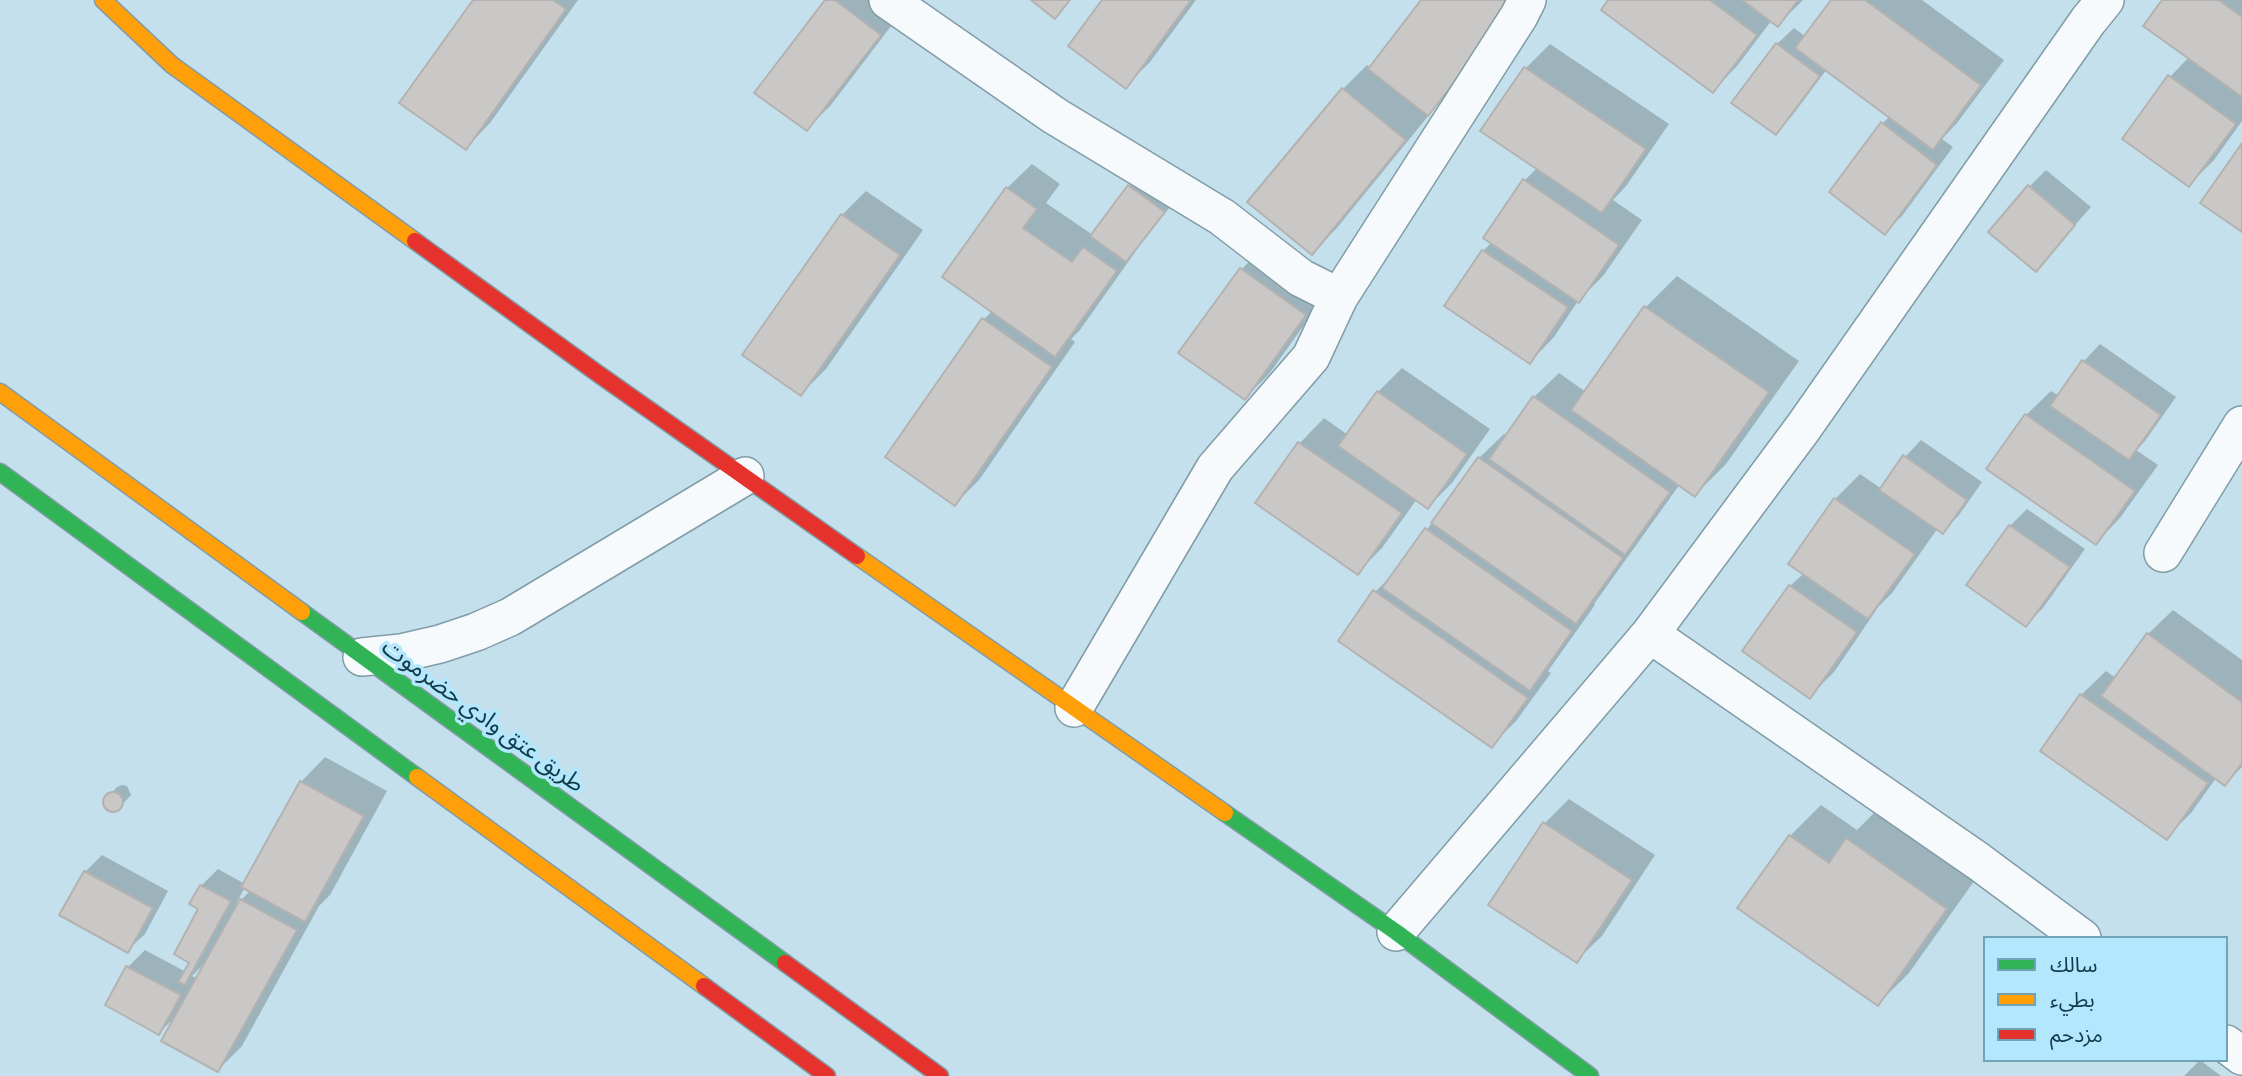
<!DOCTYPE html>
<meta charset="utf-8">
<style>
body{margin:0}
#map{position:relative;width:2242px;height:1076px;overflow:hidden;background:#c4e0ec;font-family:"Alegreya Sans","Noto Sans Arabic",sans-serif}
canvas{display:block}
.legend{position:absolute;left:1983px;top:936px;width:245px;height:126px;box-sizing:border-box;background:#b2e7fe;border:2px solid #72a2b6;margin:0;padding:9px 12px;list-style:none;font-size:21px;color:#123b4a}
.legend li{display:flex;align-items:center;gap:14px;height:35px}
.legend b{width:35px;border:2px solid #72a2b6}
</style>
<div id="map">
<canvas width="2242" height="1076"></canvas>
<ul class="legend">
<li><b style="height:9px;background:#30b455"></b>سالك</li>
<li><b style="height:9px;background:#ff9f0a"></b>بطيء</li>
<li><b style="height:9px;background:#e5322d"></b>مزدحم</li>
</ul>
</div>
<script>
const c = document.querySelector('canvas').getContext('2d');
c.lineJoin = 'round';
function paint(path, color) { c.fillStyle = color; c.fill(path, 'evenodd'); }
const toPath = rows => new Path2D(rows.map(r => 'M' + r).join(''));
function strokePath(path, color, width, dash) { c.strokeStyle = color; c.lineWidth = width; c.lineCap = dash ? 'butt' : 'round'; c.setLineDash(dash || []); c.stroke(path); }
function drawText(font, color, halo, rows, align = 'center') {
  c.font = font + ' "Alegreya Sans","Noto Sans Arabic",sans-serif'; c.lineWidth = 7; c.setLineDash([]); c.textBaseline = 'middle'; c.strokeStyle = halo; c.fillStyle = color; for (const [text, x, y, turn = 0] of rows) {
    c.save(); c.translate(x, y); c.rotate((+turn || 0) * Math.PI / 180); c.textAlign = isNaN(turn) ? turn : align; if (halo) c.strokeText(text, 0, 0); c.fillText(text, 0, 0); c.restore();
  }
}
const shadow = toPath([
 [475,0,578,0,490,123,466,148],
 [827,0,892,0,904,9,831,105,807,129],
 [1104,0,1196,0,1150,62,1126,86],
 [1423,0,1521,0,1452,89,1427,114,1429,115,1336,229,1312,253,1343,89,1367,65,1371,67],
 [1610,0,1803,0,1778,25,1772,20,1737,66,1713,91],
 [1833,0,1922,0,2004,60,1957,123,1942,139,1953,147,1902,216,1885,232,1882,124,1890,116,1827,69,1792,116,1775,133,1777,44,1794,28,1805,36],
 [2164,0,2242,0,2242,121,2214,160,2189,185,2170,77,2189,57],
 [1550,44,1669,124,1626,186,1613,200,1642,220,1603,276,1578,301,1554,337,1530,362,1483,251,1492,242,1524,181,1538,167,1526,68],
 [1032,164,1060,184,1046,203,1093,235,1130,186,1146,169,1180,194,1138,248,1080,330,1071,339,1075,342,979,480,955,504,984,319,993,310,1007,188],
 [2046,170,2091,207,2036,269,2029,187],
 [866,191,923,230,826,369,801,394,842,215],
 [1265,245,1329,290,1269,374,1245,398,1241,270],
 [1677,276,1799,361,1726,464,1695,495,1680,484,1594,604,1595,605,1548,671,1551,673,1516,721,1491,746,1375,592,1399,568,1479,458,1504,434,1507,436,1534,397,1559,373,1586,392,1646,307],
 [2100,344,2176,397,2145,441,2136,450,2158,465,2120,518,2096,543,2026,415,2051,391,2059,396,2084,361],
 [1402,368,1490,429,1452,483,1428,507,1417,499,1382,548,1358,572,1258,502,1300,443,1324,418,1348,435,1378,392],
 [1921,440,1982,482,1959,515,1943,532,1938,528,1892,593,1879,606,1834,672,1809,697,1790,586,1804,573,1790,563,1835,499,1860,474,1882,489,1905,457],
 [2027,509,2085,549,2043,608,2026,625,2010,526],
 [2173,610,2242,660,2242,767,2225,784,2216,778,2191,813,2167,837,2081,695,2106,671,2116,678,2148,634],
 [325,757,387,791,330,895,319,906,242,1046,218,1070,176,1016,159,1033,107,1005,128,967,145,950,186,972,191,962,201,908,201,886,218,869,245,884,301,782],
 [245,887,251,890,237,904,236,904],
 [206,962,198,979,192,976],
 [122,785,127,786,131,795,118,809,114,811,106,805,105,800,117,787],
 [1569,799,1655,855,1602,936,1577,960,1545,823],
 [1821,805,1857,830,1879,808,1977,877,1909,973,1878,1004,1790,836],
 [102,855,168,891,145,934,128,950,85,872],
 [2200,1060,2221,1076,2184,1076]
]);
const building = toPath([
 [473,0,553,0,566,9,466,150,399,103,473,0],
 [825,0,835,0,881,35,807,131,754,93,825,0],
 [1031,0,1070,0,1055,19,1031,0],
 [1102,0,1191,0,1126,89,1068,46,1102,0],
 [1421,0,1518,0,1428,116,1368,69,1421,0],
 [1608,0,1710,0,1757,35,1713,93,1601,10,1608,0],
 [1742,0,1798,0,1778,27,1742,0],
 [1831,0,1865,0,1981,85,1933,150,1795,48,1831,0],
 [2162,0,2219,0,2242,17,2242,97,2143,26,2162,0],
 [1776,43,1820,76,1776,135,1731,103,1776,43],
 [1524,67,1646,149,1602,213,1480,131,1524,67],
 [2168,75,2236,124,2189,187,2122,139,2168,75],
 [1342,88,1406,140,1312,255,1247,202,1342,88],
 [1881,122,1937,165,1885,235,1829,192,1881,122],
 [2242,143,2242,232,2200,203,2242,143],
 [1523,179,1619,245,1579,303,1483,238,1523,179],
 [1128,185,1165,212,1126,262,1090,236,1128,185],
 [2028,185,2075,225,2036,272,1988,232,2028,185],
 [1006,187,1037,209,1023,228,1072,262,1083,247,1117,271,1055,357,942,277,1006,187],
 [841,214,900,255,801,396,742,355,841,214],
 [1482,250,1568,307,1530,364,1444,306,1482,250],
 [1240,268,1306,315,1245,400,1178,353,1240,268],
 [1644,306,1769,392,1695,497,1571,410,1644,306],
 [982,318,1052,367,955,506,885,457,982,318],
 [2082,360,2161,415,2129,460,2050,406,2082,360],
 [1377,391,1467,454,1428,509,1338,446,1377,391],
 [1533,396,1670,492,1625,555,1489,459,1533,396],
 [2025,414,2135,491,2096,545,1986,469,2025,414],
 [1298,442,1402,513,1358,575,1255,503,1298,442],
 [1903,455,1967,500,1943,534,1879,490,1903,455],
 [1478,457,1623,558,1576,624,1431,523,1478,457],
 [1834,498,1915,554,1868,619,1788,564,1834,498],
 [2009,525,2070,567,2026,627,1966,585,2009,525],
 [1425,528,1572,631,1530,691,1382,588,1425,528],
 [1789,585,1857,632,1810,699,1742,651,1789,585],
 [1373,590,1528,698,1492,748,1338,641,1373,590],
 [2147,633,2242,702,2242,763,2225,786,2101,696,2147,633],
 [2080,694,2208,783,2167,840,2040,751,2080,694],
 [300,781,364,816,305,922,241,887,300,781],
 '103 802a10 10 0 1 1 20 0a10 10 0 1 1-20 0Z',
 [1543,822,1632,880,1577,963,1488,905,1543,822],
 [1789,835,1829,863,1846,838,1947,909,1878,1006,1737,908,1789,835],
 [84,871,153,908,128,953,59,915,84,871],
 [200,885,231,901,185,985,178,982,189,963,174,954,198,909,189,904,200,885],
 [240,899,297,930,218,1072,161,1041,240,899],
 [126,966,181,995,159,1035,105,1005,126,966]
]);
const street = toPath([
 [888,0,1055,116,1222,217,1301,278,1339,297,1311,357,1215,468,1074,708],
 [1339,297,1519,16,1527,0],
 [2163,553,2242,425],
 [1650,634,1978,861,2082,938],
 [362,657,401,653,440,644,476,632,510,617,745,476],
 [1396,932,1650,634,1803,428,2088,21,2105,0],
 [2226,1044,2242,1056]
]);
const fast = toPath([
 [0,472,417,777],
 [302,612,785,963],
 [1225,813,1396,932,1590,1076]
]);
const slow = toPath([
 [103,0,172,65,415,241],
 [0,392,302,612],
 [857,556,1225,813],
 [417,777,704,986]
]);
const jam = toPath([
 [415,241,597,373,857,556],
 [785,963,940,1076],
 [704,986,827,1076]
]);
const streetNames = [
 ["طريق عتق وادي حضرموت",483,716,36]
];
paint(shadow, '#0003');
paint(building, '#cac8c6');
strokePath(building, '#b4b2b1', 2);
strokePath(street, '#819ca6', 40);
strokePath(fast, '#819ca6', 19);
strokePath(slow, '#819ca6', 19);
strokePath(jam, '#819ca6', 19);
strokePath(street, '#f6fafc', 37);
strokePath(fast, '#30b455', 16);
strokePath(slow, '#ff9f0a', 16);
strokePath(jam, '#e5322d', 16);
drawText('24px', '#123b4a', '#b2e7fe', streetNames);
</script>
